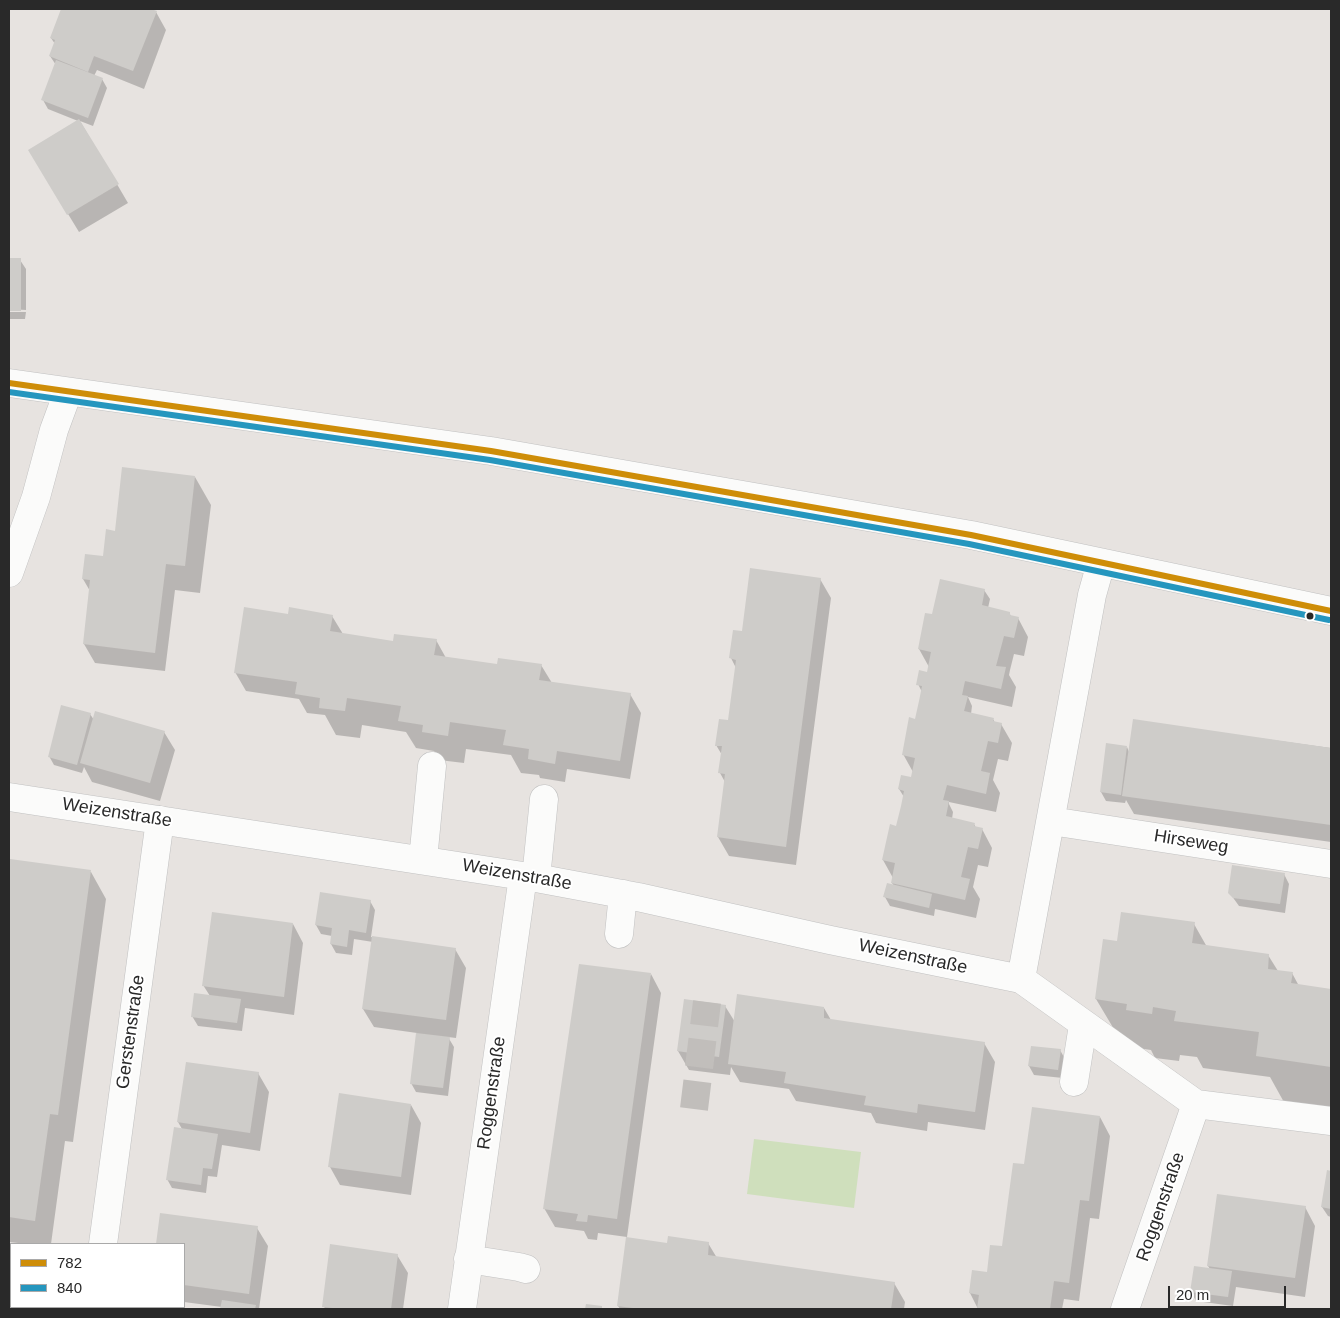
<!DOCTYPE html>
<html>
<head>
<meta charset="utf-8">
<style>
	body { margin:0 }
	#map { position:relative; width:1340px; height:1318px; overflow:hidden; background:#e7e3e0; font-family:Helvetica,sans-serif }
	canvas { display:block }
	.frame { position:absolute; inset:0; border:10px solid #292929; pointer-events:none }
	.legend { position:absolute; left:10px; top:1243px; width:175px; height:65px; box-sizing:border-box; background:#fff; border:1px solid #a9a9a9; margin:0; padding:6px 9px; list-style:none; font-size:15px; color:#292929 }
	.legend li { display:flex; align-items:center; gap:10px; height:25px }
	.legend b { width:25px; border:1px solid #a9a9a9 }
	.scale { position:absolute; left:1168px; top:1286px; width:118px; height:22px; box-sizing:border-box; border:2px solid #292929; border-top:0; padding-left:6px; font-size:15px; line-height:18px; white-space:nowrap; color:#292929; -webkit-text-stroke:4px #fff; paint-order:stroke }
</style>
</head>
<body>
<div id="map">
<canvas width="1340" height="1318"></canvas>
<div class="frame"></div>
<ul class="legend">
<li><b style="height:6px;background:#ce8d08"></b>782</li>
<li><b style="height:6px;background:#2596be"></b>840</li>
</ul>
<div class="scale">20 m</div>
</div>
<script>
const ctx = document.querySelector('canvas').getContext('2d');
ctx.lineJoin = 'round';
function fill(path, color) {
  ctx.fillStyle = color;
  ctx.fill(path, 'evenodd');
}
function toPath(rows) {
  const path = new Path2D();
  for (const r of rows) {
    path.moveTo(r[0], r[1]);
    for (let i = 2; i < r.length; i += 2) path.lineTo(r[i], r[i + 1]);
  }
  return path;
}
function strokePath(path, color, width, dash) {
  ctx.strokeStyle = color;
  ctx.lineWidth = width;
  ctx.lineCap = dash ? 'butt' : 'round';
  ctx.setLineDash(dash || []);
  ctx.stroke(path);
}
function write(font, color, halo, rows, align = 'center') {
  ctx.font = font + ' Helvetica,sans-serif';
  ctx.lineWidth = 4;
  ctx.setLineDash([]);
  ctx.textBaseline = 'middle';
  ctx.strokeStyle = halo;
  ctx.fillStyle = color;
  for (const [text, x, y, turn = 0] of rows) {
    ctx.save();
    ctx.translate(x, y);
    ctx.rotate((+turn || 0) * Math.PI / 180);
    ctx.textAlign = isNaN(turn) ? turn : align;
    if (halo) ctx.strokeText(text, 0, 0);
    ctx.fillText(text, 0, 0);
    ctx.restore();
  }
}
fill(toPath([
	[754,1139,861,1152,854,1208,747,1194]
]), '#cfdfbc');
fill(toPath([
	[63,9,148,9,156,12,166,30,144,89,97,70,94,76,102,79,107,88,93,126,80,121,128,203,79,232,40,168,78,121,48,109,43,100,56,65,50,56,55,44,51,38],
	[9,260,20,260,26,269,26,310,9,309],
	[9,312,26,312,25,319,9,319],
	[195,477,211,505,200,593,175,590,165,671,95,663,84,644,90,591,83,579,104,558,116,532],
	[820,579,831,598,796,865,729,856,718,837,725,782,720,773,722,755,716,745,729,721,736,668,731,658,743,632],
	[984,590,990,599,988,608,1009,613,1012,617,1018,618,1028,637,1024,656,1014,654,1010,670,1009,675,1016,687,1012,707,968,697,972,706,971,714,993,719,995,723,1001,724,1012,743,1008,761,998,759,993,780,1000,793,996,812,949,802,949,804,953,812,952,819,974,824,976,828,982,829,992,848,988,867,978,865,973,887,980,899,976,918,935,909,934,916,890,906,885,897,894,886,892,883,893,878,883,860,897,828,904,797,899,789,914,779,913,772,903,754,916,721,922,692,918,684,930,674,929,667,919,649,933,616],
	[289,615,332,616,343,634,394,642,436,640,446,658,498,666,541,665,552,683,630,694,641,713,630,779,567,769,565,782,540,778,539,775,521,773,511,755,466,749,464,763,439,760,434,751,416,748,406,732,362,725,360,738,336,735,325,715,307,713,299,699,246,691,235,672],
	[90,714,94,720,164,732,175,750,160,801,92,782,84,767,82,773,54,765,49,756],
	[1134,721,1331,748,1331,842,1134,814,1126,800,1125,803,1106,801,1101,792,1127,747,1129,752],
	[11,861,91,872,106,899,73,1142,65,1141,51,1244,27,1244,9,1242,9,879],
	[1284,874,1289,884,1285,913,1239,906,1229,892],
	[370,901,375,910,371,937,455,949,466,968,456,1038,448,1037,454,1047,448,1096,416,1092,411,1083,417,1033,374,1027,363,1009,373,942,354,939,352,955,336,953,331,944,332,936,321,934,316,925],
	[293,924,303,943,294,1015,245,1008,242,1031,198,1026,192,1016,210,996,203,985],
	[1194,924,1207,947,1268,955,1278,971,1292,973,1299,986,1331,990,1331,1110,1285,1104,1270,1077,1203,1068,1197,1057,1180,1055,1179,1061,1155,1058,1151,1050,1124,1046,1096,999,1118,943],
	[651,974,661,993,627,1237,598,1233,597,1240,588,1239,584,1231,555,1227,544,1208],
	[725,1006,735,1022,824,1008,831,1020,984,1043,995,1062,985,1130,928,1122,927,1131,876,1123,871,1113,796,1101,789,1089,740,1082,731,1067,730,1075,689,1070,678,1051],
	[1060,1050,1065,1059,1063,1078,1034,1075,1029,1066],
	[258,1073,269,1092,260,1151,222,1145,217,1177,208,1176,206,1193,172,1188,167,1179,182,1129,178,1122],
	[411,1105,421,1123,411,1195,340,1185,330,1167],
	[1100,1117,1110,1136,1099,1219,1090,1218,1079,1301,1064,1299,1062,1309,978,1309,970,1293,988,1273,1003,1248,1025,1166],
	[1328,1171,1331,1172,1331,1217,1328,1216,1322,1207],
	[1305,1207,1315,1226,1305,1297,1236,1287,1233,1306,1196,1301,1191,1292,1210,1269,1208,1266],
	[161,1214,257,1228,268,1246,259,1309,222,1309,222,1307,184,1302,184,1244,157,1244],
	[708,1243,717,1258,894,1283,905,1302,904,1309,620,1309,618,1306,668,1245],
	[397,1255,408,1273,403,1309,325,1309,324,1306]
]), '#0003');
fill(toPath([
	[61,9,151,9,157,11,133,71,94,56,88,72,49,56,55,40,50,38],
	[56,60,103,78,88,118,41,100],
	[79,119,119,184,67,215,28,150],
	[9,258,21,258,21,311,9,311],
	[122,467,195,476,185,566,166,564,155,653,83,644,90,580,82,579,85,554,103,556,106,529,115,531],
	[750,568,821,578,786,847,717,837,725,774,718,773,722,746,715,746,719,719,728,720,736,660,729,658,733,630,742,631],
	[940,579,985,589,982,605,1010,612,1010,615,1019,617,1014,638,1004,636,996,666,1006,667,1001,689,965,681,962,695,968,696,964,711,994,718,993,721,1002,723,998,743,988,741,981,771,990,773,986,794,947,785,943,800,949,801,946,816,975,823,974,826,983,828,978,849,968,847,961,877,970,879,965,900,891,883,895,863,882,860,890,824,896,826,901,806,904,791,898,789,901,775,911,777,915,758,902,755,909,717,915,719,919,701,922,686,916,685,919,670,927,672,931,652,918,649,925,613,932,614],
	[244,607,288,614,289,607,333,615,330,631,393,641,394,634,437,639,434,655,497,664,498,658,542,664,539,680,631,693,620,761,557,751,555,764,528,759,529,749,503,745,506,730,450,722,448,736,422,732,423,725,398,721,401,706,347,698,345,711,319,708,320,698,295,694,297,682,234,673],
	[61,705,91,713,77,765,48,757],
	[95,711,165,731,150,783,80,763],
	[1133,719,1331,748,1331,825,1122,796],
	[1106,743,1127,746,1121,795,1100,792],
	[10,859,91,870,58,1115,50,1114,35,1221,9,1217,9,870],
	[1232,865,1285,873,1280,904,1233,898,1228,893],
	[887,883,932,894,929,908,883,897],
	[320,892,371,900,366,933,349,930,347,947,330,944,332,928,315,925],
	[212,912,293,923,284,997,202,986],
	[1121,912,1195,922,1192,943,1269,954,1268,969,1293,972,1291,983,1331,989,1331,1067,1256,1056,1259,1032,1174,1021,1176,1011,1153,1007,1152,1014,1126,1010,1127,1004,1095,999,1103,939,1117,941],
	[372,936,456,948,446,1020,362,1009],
	[579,964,651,973,617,1219,588,1215,587,1222,576,1221,578,1214,543,1209],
	[194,993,241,999,237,1023,191,1017],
	[737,994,824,1007,824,1018,985,1042,975,1112,918,1104,917,1113,864,1105,866,1096,784,1083,786,1072,728,1064],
	[684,999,726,1005,719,1057,677,1051],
	[416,1033,450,1037,443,1088,410,1084],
	[1031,1046,1061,1049,1058,1070,1028,1066],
	[186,1062,259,1072,250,1133,177,1122],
	[339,1093,411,1104,401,1177,328,1167],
	[1032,1107,1100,1116,1089,1201,1080,1200,1069,1283,1054,1281,1050,1309,977,1309,979,1295,969,1293,972,1270,987,1272,990,1245,1002,1246,1013,1163,1024,1164],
	[174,1127,218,1134,212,1169,203,1168,201,1185,166,1180],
	[1327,1170,1331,1171,1331,1209,1321,1207],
	[1217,1194,1306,1206,1295,1278,1207,1266],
	[160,1213,258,1226,249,1294,184,1285,184,1244,156,1244],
	[668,1236,709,1242,708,1255,895,1282,891,1309,641,1309,617,1306,626,1237,667,1243],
	[330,1244,398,1254,391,1309,343,1309,322,1307],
	[1194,1266,1232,1271,1228,1297,1190,1292],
	[222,1300,256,1305,255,1309,220,1309],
	[586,1304,602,1306,602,1309,585,1309]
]), '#ceccc9');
strokePath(toPath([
	[694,1109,707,1002]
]), '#c1bebb', 28, [28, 14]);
const minor = toPath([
	[9,383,491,451,971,535,1331,611],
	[9,573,36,497,54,430,68,392],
	[9,797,536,878,638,897,830,940,1021,979,1196,1104,1331,1121],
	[1051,821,1331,864],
	[423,860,432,766],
	[536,878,544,799],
	[619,934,623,894],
	[1021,979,1092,595,1101,563],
	[1074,1082,1083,1025],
	[103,1244,160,820],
	[468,1259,519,1267,526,1269],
	[9,1295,11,1295],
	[462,1309,523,876],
	[1125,1309,1196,1104]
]);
strokePath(minor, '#c1c1c1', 29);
strokePath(minor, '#fbfbfa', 28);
strokePath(toPath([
	[9,383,491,451,971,535,1331,611]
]), '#ce8d08', 6);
strokePath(toPath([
	[9,392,490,460,969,544,1329,620]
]), '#2596be', 6);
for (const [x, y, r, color] of [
	[1310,616,4.5,"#292929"]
]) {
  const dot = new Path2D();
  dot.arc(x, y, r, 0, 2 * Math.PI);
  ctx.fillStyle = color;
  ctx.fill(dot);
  strokePath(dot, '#fff', 2);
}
write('18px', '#292929', '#fff', [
	["Weizenstraße",117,813,9],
	["Hirseweg",1191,842,9],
	["Weizenstraße",517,875,10],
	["Weizenstraße",913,957,12],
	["Gerstenstraße",131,1032,-82],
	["Roggenstraße",492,1093,-82],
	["Roggenstraße",1161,1207,-71]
]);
</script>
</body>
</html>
